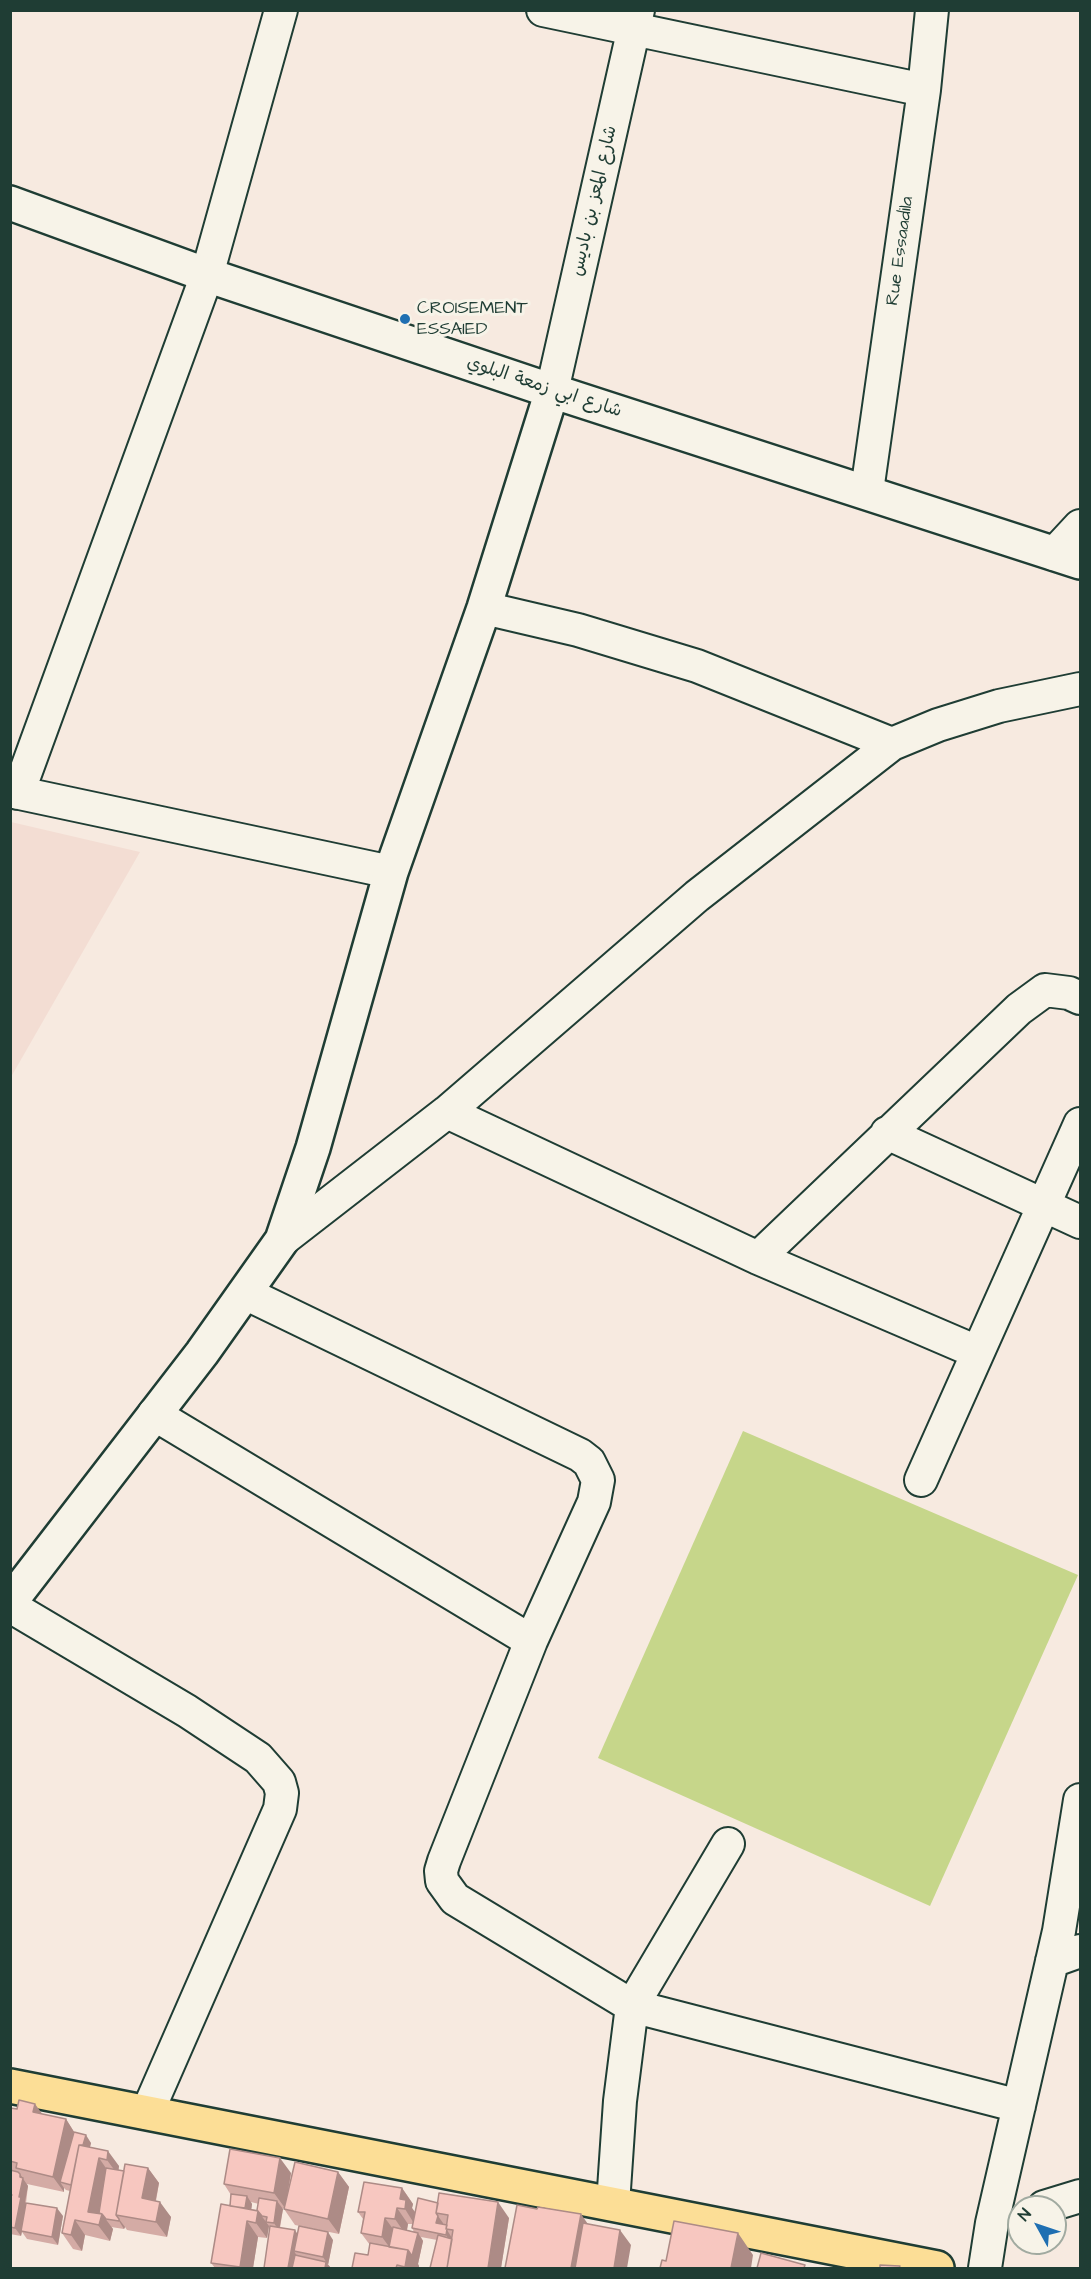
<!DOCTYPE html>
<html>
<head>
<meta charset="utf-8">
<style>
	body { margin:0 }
	#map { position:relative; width:1091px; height:2279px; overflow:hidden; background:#f7eae0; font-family:"Architects Daughter",sans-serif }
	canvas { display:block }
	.frame { position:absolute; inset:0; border:12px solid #1f3d34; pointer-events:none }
	.north { position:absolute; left:1007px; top:2195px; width:60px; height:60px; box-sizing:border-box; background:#f7f3e8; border:2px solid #a1aaa0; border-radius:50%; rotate:310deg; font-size:16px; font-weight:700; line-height:24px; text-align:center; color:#1f3d34 }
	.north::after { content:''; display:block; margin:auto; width:21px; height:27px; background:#1f6fb2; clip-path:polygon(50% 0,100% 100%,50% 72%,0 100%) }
</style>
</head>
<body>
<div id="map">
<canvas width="1091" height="2279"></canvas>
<div class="frame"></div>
<div class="north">N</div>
</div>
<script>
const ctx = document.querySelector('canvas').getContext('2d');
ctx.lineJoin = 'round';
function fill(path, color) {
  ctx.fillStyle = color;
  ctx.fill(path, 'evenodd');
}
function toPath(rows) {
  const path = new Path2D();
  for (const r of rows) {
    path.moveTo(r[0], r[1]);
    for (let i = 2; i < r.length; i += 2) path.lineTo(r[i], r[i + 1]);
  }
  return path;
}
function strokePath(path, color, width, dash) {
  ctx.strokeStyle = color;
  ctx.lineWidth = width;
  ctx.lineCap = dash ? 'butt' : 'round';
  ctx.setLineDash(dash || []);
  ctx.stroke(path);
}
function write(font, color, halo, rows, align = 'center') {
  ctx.font = font + ' "Architects Daughter","Playpen Sans Arabic",sans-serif';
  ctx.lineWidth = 6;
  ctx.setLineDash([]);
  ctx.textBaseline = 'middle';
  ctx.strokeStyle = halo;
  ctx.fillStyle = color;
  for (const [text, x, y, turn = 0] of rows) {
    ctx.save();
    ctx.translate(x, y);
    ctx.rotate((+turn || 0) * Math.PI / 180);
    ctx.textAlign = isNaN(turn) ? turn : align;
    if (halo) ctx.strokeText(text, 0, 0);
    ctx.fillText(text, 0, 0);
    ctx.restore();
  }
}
fill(toPath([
	[11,822,140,852,11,1077,10,822]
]), '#f3ddd3');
fill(toPath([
	[743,1431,1078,1575,930,1906,598,1758]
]), '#c6d68a');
const street = toPath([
	[543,10,924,90],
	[552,391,638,10],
	[867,491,924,90,932,10],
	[1054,554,1080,526],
	[484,608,578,630,697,666,892,744],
	[10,791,391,872],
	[18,793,207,275,281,10],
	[447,1112,758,1258,977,1352],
	[887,1133,1080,1222],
	[282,1240,447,1112,697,896,892,744,938,725,999,706,1080,689],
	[758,1258,1019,1009,1045,990,1069,993,1080,998],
	[245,1293,580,1455,589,1462,598,1480,594,1502,531,1641,444,1861,441,1871,442,1881,455,1899,632,2006,1019,2106],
	[154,1414,531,1641],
	[921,1480,1080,1124],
	[10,1606,187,1711,258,1758,279,1782,282,1793,280,1809,147,2113],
	[1052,1961,1080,1951],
	[613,2204,620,2101,632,2006,728,1844],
	[1044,2207,1080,2196],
	[985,2268,992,2223,1059,1931,1080,1800]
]);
const secondary = toPath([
	[10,203,207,275,552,391,1080,562],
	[10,1602,202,1353,282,1240,313,1148,391,872,484,608,552,391]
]);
const primary = toPath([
	[10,2086,937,2268]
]);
strokePath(street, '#1f3d34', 36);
strokePath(secondary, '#1f3d34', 38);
strokePath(primary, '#1f3d34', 38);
strokePath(street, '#f7f3e8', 32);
strokePath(secondary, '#f7f3e8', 33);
strokePath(primary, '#fcde96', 33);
fill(toPath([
	[10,2108,66,2119,74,2132,91,2143,90,2147,119,2166,118,2170,124,2171,148,2168,159,2183,156,2201,171,2217,167,2237,127,2230,125,2227,124,2229,111,2227,113,2229,110,2241,85,2235,82,2251,73,2249,62,2233,70,2191,66,2190,64,2188,64,2192,27,2184,28,2186,26,2203,63,2216,58,2245,27,2239,22,2232,21,2236,10,2234],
	[338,2172,349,2187,339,2234,295,2225,284,2209,284,2208,282,2208,283,2209,280,2228,297,2234,333,2240,328,2265,331,2268,264,2268,270,2228,269,2226,267,2238,258,2237,253,2268,215,2268,211,2263,230,2206,231,2195,224,2184,291,2173,288,2192],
	[251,2202,259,2204,257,2210,251,2209,252,2204],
	[402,2188,413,2204,412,2208,415,2212,509,2218,501,2268,437,2240,421,2237,423,2241,418,2264,419,2266,419,2268,352,2268,368,2255,370,2245,361,2233,363,2219,358,2212],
	[408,2224,413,2224,412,2228,414,2232,407,2230]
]), '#d4aba5');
fill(toPath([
	[35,2104,46,2119,33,2112],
	[66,2119,76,2135,60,2182,64,2188,64,2192,53,2177],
	[86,2135,91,2143,78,2193,72,2185],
	[108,2151,119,2166,118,2175,107,2160],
	[99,2158,110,2174,102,2214,113,2229,110,2241,88,2212],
	[280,2158,291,2173,285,2208,274,2193],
	[148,2168,159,2183,153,2214,142,2198],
	[338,2172,349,2187,339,2234,328,2219],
	[20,2174,28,2186,25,2202,27,2205,21,2236,15,2228,19,2197],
	[402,2188,413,2204,412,2208,417,2215,415,2225,405,2209,400,2199],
	[247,2196,252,2204,250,2221,244,2213],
	[277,2201,283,2209,279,2231,274,2223],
	[160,2202,171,2217,167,2237,156,2222],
	[498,2202,509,2218,501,2268,488,2268],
	[57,2208,63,2216,58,2245,52,2237],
	[397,2208,408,2224,406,2235,395,2219],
	[258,2211,269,2226,267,2238,256,2223],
	[581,2214,592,2230,585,2268,571,2268],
	[438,2216,443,2223,442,2231,436,2223],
	[385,2218,396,2233,393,2252,382,2237],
	[119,2219,125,2227,124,2229,119,2221],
	[75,2220,85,2235,82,2251,71,2235],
	[247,2221,258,2237,253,2268,241,2268,240,2267],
	[295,2230,300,2238,294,2251,297,2256,295,2268,288,2268],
	[447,2230,452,2238,451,2243,446,2235],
	[620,2230,631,2245,627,2268,614,2268],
	[328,2232,333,2240,328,2265,323,2257],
	[418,2233,423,2241,418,2264,419,2266,419,2268,406,2268,405,2267,408,2250],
	[738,2233,753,2255,751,2268,731,2268],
	[326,2262,331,2268,325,2268]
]), '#ad8b86');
const building = toPath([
	[19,2100,35,2104,33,2112,66,2119,53,2177,16,2168,17,2163,10,2161,10,2108,17,2109,19,2100],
	[74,2132,86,2135,83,2145,79,2145,71,2185,60,2182,74,2132],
	[79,2145,108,2151,107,2160,99,2158,88,2212,102,2214,99,2225,75,2220,71,2235,62,2233,79,2145],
	[230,2149,280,2158,274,2193,224,2184,230,2149],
	[295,2162,338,2172,328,2219,284,2209,295,2162],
	[125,2164,148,2168,142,2198,160,2202,156,2222,116,2215,125,2164],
	[106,2168,124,2171,116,2215,119,2219,119,2221,106,2219,102,2214,99,2213,106,2168],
	[10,2170,18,2172,20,2174,20,2177,23,2178,19,2197,21,2197,15,2228,10,2227,10,2195,12,2195,10,2195,10,2170],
	[364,2182,402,2188,400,2199,406,2200,405,2209,397,2208,395,2219,385,2218,382,2237,361,2233,365,2212,358,2212,364,2182],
	[439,2193,498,2202,488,2268,447,2268,453,2230,446,2229,448,2215,436,2213,439,2193],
	[231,2194,247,2196,245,2208,230,2206,231,2194],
	[259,2198,277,2201,274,2223,266,2222,267,2217,262,2216,257,2210,259,2198],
	[418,2198,438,2203,436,2213,438,2216,436,2223,447,2225,446,2229,447,2229,446,2235,412,2228,418,2198],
	[26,2203,57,2208,52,2237,21,2231,26,2203],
	[221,2204,258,2211,256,2223,247,2221,240,2267,211,2263,221,2204],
	[517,2205,537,2209,538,2207,581,2214,571,2268,505,2268,517,2205],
	[674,2221,738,2233,731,2268,660,2268,662,2260,666,2261,674,2221],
	[583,2223,620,2230,614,2268,575,2268,583,2223],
	[270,2226,295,2230,288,2268,264,2268,270,2226],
	[299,2226,328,2232,323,2257,294,2251,299,2226],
	[393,2227,418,2233,412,2256,408,2250,389,2247,393,2227],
	[438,2235,452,2239,447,2268,430,2268,438,2235],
	[370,2243,408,2250,405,2267,397,2265,396,2268,352,2268,355,2253,368,2255,370,2243],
	[761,2253,805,2265,804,2268,757,2268,761,2253],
	[295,2255,326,2262,325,2268,292,2268,295,2255],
	[880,2265,900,2266,899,2268,880,2268,880,2265]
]);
fill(building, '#f7c7c0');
strokePath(building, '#ad8b86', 1.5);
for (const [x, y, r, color] of [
	[405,319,6,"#1f6fb2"]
]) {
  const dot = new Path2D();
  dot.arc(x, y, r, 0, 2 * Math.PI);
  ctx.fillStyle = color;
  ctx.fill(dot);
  strokePath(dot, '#f7f3e8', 2);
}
write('18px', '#1f3d34', '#f7f3e8', [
	["شارع المعز بن باديس",595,201,-77],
	["Rue Essaadila",901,251,-82],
	["شارع ابي زمعة البلوي",544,388,18]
]);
write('18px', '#1f3d34', '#f7f3e8', [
	["CROISEMENT",417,309],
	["ESSAIED",417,330]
], 'left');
</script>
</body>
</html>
